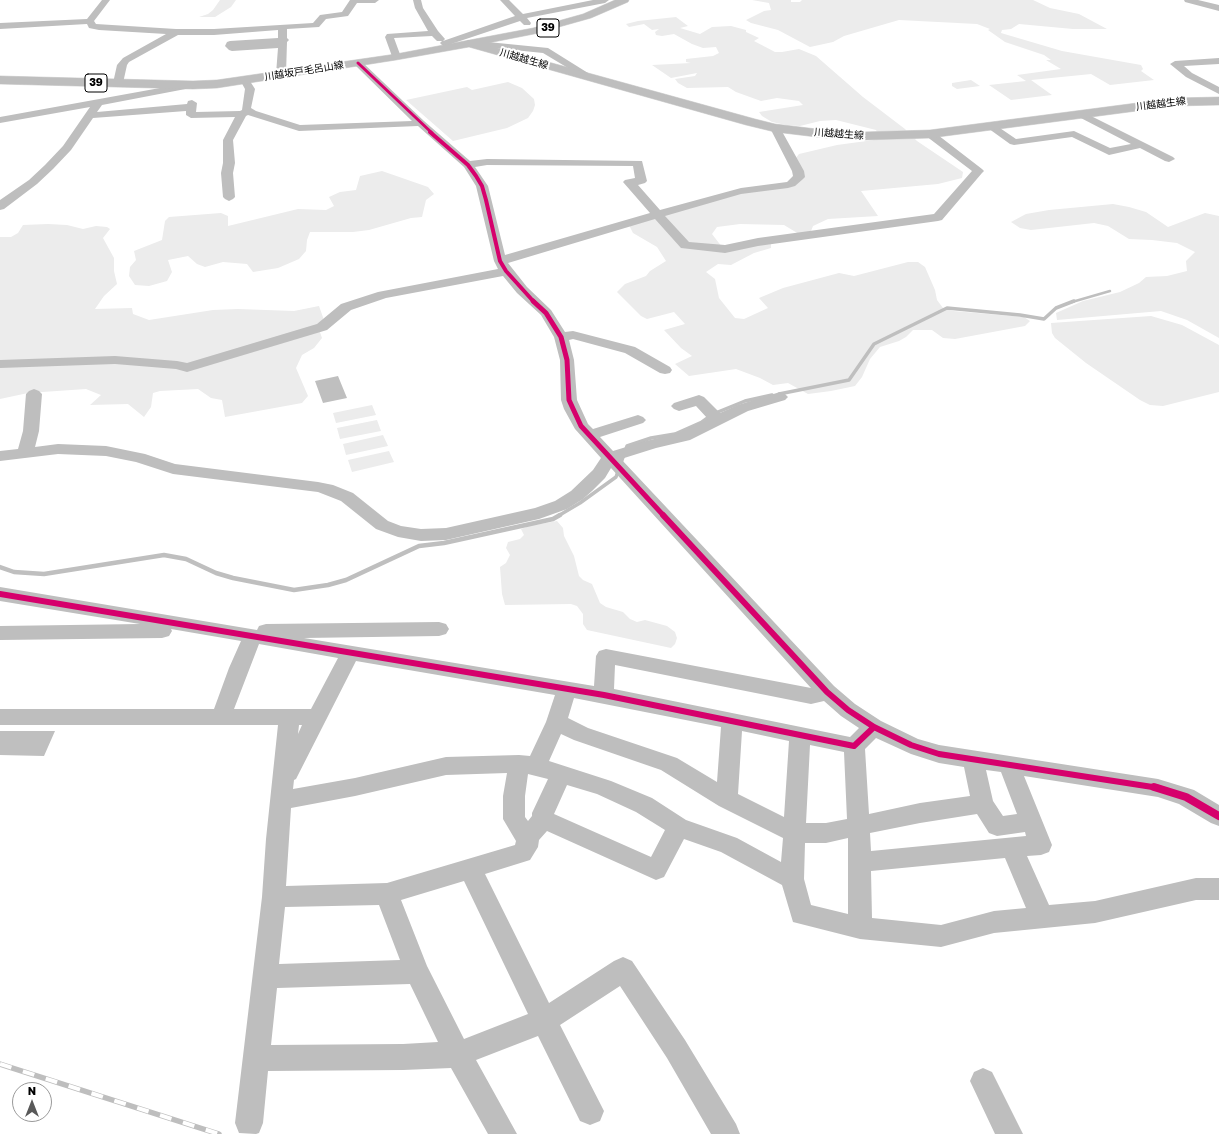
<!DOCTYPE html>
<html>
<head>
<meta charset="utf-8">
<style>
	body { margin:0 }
	#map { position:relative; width:1219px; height:1134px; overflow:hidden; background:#fff; font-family:"Golos Text",sans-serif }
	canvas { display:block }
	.north { position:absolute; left:12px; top:1082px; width:40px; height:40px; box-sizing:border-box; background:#fff; border:1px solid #999; border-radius:50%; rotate:0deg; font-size:11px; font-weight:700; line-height:16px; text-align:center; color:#000 }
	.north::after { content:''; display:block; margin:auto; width:14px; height:18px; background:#595959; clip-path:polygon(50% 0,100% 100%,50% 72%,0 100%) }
</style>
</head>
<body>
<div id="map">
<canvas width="1219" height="1134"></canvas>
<div class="north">N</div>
</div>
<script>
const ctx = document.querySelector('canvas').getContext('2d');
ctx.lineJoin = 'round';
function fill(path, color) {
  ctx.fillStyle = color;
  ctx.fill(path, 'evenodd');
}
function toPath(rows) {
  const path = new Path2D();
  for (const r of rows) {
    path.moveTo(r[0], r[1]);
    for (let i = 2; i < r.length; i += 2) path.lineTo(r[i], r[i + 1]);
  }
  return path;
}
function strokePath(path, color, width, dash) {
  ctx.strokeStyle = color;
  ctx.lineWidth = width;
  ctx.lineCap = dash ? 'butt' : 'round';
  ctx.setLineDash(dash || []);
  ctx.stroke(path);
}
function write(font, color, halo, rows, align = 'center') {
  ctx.font = font + ' "Golos Text","Noto Sans JP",sans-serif';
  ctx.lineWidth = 4;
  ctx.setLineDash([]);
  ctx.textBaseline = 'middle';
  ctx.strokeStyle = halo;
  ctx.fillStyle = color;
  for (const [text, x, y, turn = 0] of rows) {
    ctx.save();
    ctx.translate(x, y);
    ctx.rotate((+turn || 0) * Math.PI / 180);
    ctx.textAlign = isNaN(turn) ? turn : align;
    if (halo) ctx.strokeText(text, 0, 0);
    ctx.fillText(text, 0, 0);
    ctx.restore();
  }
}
fill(toPath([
	[220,0,236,0,231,7,215,17,199,17,208,14,213,10],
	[752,0,791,0,791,2,800,2,802,0,1033,0,1050,8,1079,14,1107,29,1073,29,1019,24,1011,29,1002,30,1001,33,1062,51,1141,65,1143,69,1141,71,1154,80,1110,85,1091,74,1031,80,1052,95,1011,100,989,85,1026,81,1017,75,1061,69,1046,60,1051,60,1044,55,1005,42,988,30,990,29,977,24,899,20,844,36,833,42,810,47,778,30,751,23,746,20,764,11,771,10,769,3],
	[676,17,688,26,680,28,700,34,712,27,731,26,746,30,746,32,759,38,754,41,775,52,782,52,799,49,816,56,863,97,905,129,917,141,963,172,962,178,938,184,861,191,878,216,828,219,813,226,811,231,799,234,784,225,740,224,717,227,712,234,722,247,771,244,771,248,754,253,731,265,718,264,706,272,715,279,719,298,735,318,744,319,768,308,759,298,783,288,839,273,854,276,908,262,918,262,925,267,935,290,937,300,943,308,953,311,1024,317,1030,321,1025,326,955,339,943,338,932,330,913,330,906,337,899,341,880,347,870,359,862,377,855,386,831,391,808,394,788,383,773,385,760,378,736,369,689,376,675,364,692,356,681,348,664,330,685,324,674,312,647,319,641,316,617,292,625,284,646,276,650,271,666,261,657,247,633,233,629,225,744,192,797,182,795,159,799,154,837,145,881,139,876,130,836,120,820,121,800,126,786,125,772,122,762,116,759,112,803,105,799,101,777,98,761,101,736,92,728,87,687,88,678,83,675,79,695,76,697,73,671,78,652,65,691,63,686,62,686,59,713,56,719,53,716,47,703,48,692,44,674,34,662,36,656,35,655,32,659,29,652,30,644,24,629,27,626,24,638,21],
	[971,80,980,86,957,89,952,86,952,83],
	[508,82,522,88,534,99,535,105,533,111,528,118,507,128,453,141,406,100,467,87,472,90],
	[382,171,428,187,434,194,426,200,422,217,411,218,369,230,353,232,310,232,307,240,306,251,299,259,278,268,253,272,247,264,223,262,205,267,197,264,188,256,168,260,172,272,167,281,149,286,135,285,129,276,130,267,136,260,134,251,162,240,165,221,169,217,221,213,228,216,228,226,298,209,326,210,334,206,329,197,340,192,356,190,360,176],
	[1113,204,1129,207,1146,212,1168,227,1205,213,1219,216,1219,338,1187,320,1161,311,1057,320,1056,313,1083,301,1120,292,1139,283,1146,277,1167,276,1187,271,1186,261,1195,252,1177,243,1152,240,1129,239,1108,226,1094,223,1031,230,1020,228,1011,222,1026,214,1049,210],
	[48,224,67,225,83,229,96,226,107,227,110,229,103,238,114,258,114,271,117,284,104,296,95,309,132,308,133,314,149,320,213,310,238,309,294,311,319,306,324,320,319,329,322,338,314,348,302,355,296,368,308,396,302,403,225,417,222,400,211,398,198,389,160,391,153,393,151,407,144,417,128,404,90,405,101,395,86,389,28,393,0,399,0,237,11,237,18,233,23,225],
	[1151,316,1182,325,1219,345,1219,392,1163,406,1150,405,1140,400,1086,363,1055,338,1052,333,1051,323],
	[372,405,376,415,336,423,333,413],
	[377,420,381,431,340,439,337,428],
	[383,435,388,446,346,455,343,444],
	[389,451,394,462,352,472,348,460],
	[557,521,563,528,564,536,574,556,579,576,583,580,592,584,600,603,606,607,623,612,630,619,637,622,645,620,667,626,675,632,677,638,675,644,671,648,587,630,583,624,583,614,577,606,571,604,505,605,502,594,500,567,506,563,510,555,506,548,508,542,520,539,524,535,521,529,529,526]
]), '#ececec');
fill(toPath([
	[338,376,347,398,323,403,315,381],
	[0,731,55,731,44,756,0,755]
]), '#bfbfbf');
strokePath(toPath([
	[1072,302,1110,291]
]), '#bfbfbf', 2.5);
strokePath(toPath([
	[779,394,849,380,874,344,947,308,1020,315,1044,319,1056,308,1074,301],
	[558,516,580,503,616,477,627,446,651,438,675,434,702,422,713,414,745,401,772,395]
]), '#bfbfbf', 3.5);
strokePath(toPath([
	[0,567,14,572,44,574,164,555,186,559,216,573,233,578,294,590,328,585,346,580,419,546,444,543,553,519,560,515]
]), '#bfbfbf', 4.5);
const major = toPath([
	[615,0,629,0,628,2,591,18,534,34,483,44,755,119,775,124,825,130,864,132,930,130,1175,98,1219,97,1219,105,1175,106,930,138,864,140,825,138,775,132,746,125,469,47,396,60,217,88,193,89,0,84,0,76,193,81,217,80,396,54,533,28,583,14,615,0]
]);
strokePath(major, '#dbdbdb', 1);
fill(toPath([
	[102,0,110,0,94,21,96,24,176,29,214,29,313,23,320,15,342,12,350,0,379,0,375,3,357,3,348,16,326,19,319,27,287,29,287,38,289,40,287,42,286,74,281,77,276,74,278,48,232,51,229,50,225,46,227,42,230,41,278,38,278,30,214,35,178,35,129,62,127,65,123,83,118,86,113,83,117,65,123,58,166,34,99,30,89,28,87,24,0,29,0,23,87,19,102,0],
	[413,0,421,0,423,8,438,31,445,39,443,41,515,16,500,0,509,0,523,14,593,0,609,0,605,3,527,18,531,23,530,25,524,25,520,21,445,46,442,45,440,43,442,41,437,41,432,36,394,38,401,57,399,59,393,59,385,37,387,34,428,31,415,8,413,0],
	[1184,0,1198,0,1219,5,1219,11,1185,2,1184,0],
	[468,40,548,48,588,73,585,78,579,78,578,74,543,53,465,45,463,43,468,40],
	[1219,58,1219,64,1184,66,1192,73,1219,87,1219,94,1186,77,1170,64,1175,61,1219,58],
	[358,60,361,61,424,121,470,161,487,159,642,161,647,181,645,183,638,185,660,210,741,188,787,182,793,176,792,171,770,128,771,126,779,126,804,171,805,177,803,179,795,186,788,188,741,194,665,216,689,242,725,245,758,238,934,214,972,171,926,136,925,134,926,132,934,132,982,169,984,171,982,173,942,220,938,221,758,246,725,253,681,248,655,219,508,263,527,287,551,310,565,332,573,331,635,347,670,367,672,370,670,373,665,374,660,373,625,353,573,339,569,340,574,360,577,400,588,424,593,429,638,415,643,417,646,420,643,423,600,437,613,451,646,441,679,433,708,419,696,406,679,411,674,409,671,406,674,403,699,395,704,397,720,413,738,405,780,392,785,394,788,397,785,400,748,411,690,440,656,448,621,459,834,686,855,704,881,721,918,739,939,745,1158,779,1194,790,1219,805,1219,826,1211,823,1179,804,1158,797,1024,776,1052,845,1049,852,1041,855,1027,856,1049,905,1095,901,1196,878,1219,878,1219,900,1196,900,1095,923,994,933,941,947,860,939,793,922,782,885,721,852,684,839,664,877,656,880,547,831,539,840,538,847,530,860,485,874,549,1003,614,961,623,957,632,961,685,1040,736,1124,740,1134,711,1134,667,1058,620,986,560,1025,604,1111,600,1121,590,1125,580,1121,538,1036,476,1060,517,1134,488,1134,451,1068,403,1070,268,1071,263,1123,259,1133,256,1134,239,1133,235,1123,262,897,266,839,278,725,0,725,0,709,214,709,229,668,241,641,171,629,172,631,169,636,162,638,0,640,0,626,140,624,0,601,0,587,257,630,259,626,266,624,439,622,446,624,449,629,446,634,439,636,304,638,594,686,596,656,599,651,606,649,811,688,611,468,605,478,592,491,583,499,567,509,539,519,446,540,421,541,398,537,376,529,341,501,318,492,173,474,136,462,106,456,58,454,0,461,0,451,18,449,23,431,26,394,29,391,34,389,39,391,42,394,39,431,35,447,58,444,106,446,145,454,175,464,318,482,333,485,353,493,388,521,401,526,421,529,446,528,535,508,555,501,571,491,593,470,601,458,575,429,564,409,561,400,560,360,554,337,541,315,517,293,503,276,386,298,351,310,327,330,187,372,176,369,115,364,0,368,0,360,115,356,177,361,187,363,317,324,341,304,378,292,498,269,494,261,476,186,464,167,418,126,299,131,248,115,246,116,233,140,235,163,233,173,235,197,233,199,229,201,225,199,223,197,221,173,223,163,223,140,235,117,191,118,186,115,186,111,93,118,71,150,53,169,37,184,4,209,0,210,0,200,29,180,45,165,63,146,90,107,0,123,0,117,193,82,196,83,198,85,196,87,102,105,97,112,187,104,188,101,192,100,197,103,196,112,240,111,242,110,245,89,240,80,245,77,248,78,255,89,251,108,256,111,300,125,412,121,355,65,353,63,355,61,358,60],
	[487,165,633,166,635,178,625,180,623,182,650,213,505,255,488,186,475,167,487,165],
	[259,644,338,658,311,709,234,709,259,644],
	[356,661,555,695,546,722,530,756,519,755,446,757,355,778,293,789,294,780,296,779,356,661],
	[615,665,811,704,824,701,841,716,859,728,850,737,614,689,615,665],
	[574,698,721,727,717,782,677,758,588,728,568,718,574,698],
	[299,725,302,725,298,734,299,725],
	[742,731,789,741,784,817,738,794,742,731],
	[561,734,574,740,661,770,719,806,783,838,781,862,737,838,686,820,652,798,611,781,549,761,561,734],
	[876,738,911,754,939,763,964,767,970,796,920,803,869,814,865,749,876,738],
	[810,745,844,752,847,819,826,823,806,823,810,745],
	[986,770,1001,772,1017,814,1003,816,993,801,986,770],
	[507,773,503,796,503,819,516,841,515,845,387,883,286,886,291,808,355,796,446,775,507,773],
	[528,774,548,779,532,813,532,816,528,821,525,817,525,796,528,774],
	[567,785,597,794,636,812,665,830,651,857,554,814,567,785],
	[977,814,989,833,997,836,1025,832,1026,836,871,851,870,833,920,823,977,814],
	[848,838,848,914,811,905,804,879,805,843,826,843,848,838],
	[1005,858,1026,908,994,911,941,925,872,918,871,871,1005,858],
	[464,881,528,1014,464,1039,427,966,401,900,464,881],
	[379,905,400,960,279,964,285,907,379,905],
	[410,984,438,1042,403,1044,271,1045,277,988,410,984],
	[1081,111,1173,157,1175,159,1169,162,1165,161,1140,148,1109,155,1072,137,1014,145,1010,144,985,126,990,123,994,124,1016,139,1074,131,1110,148,1131,144,1077,116,1076,114,1081,111],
	[983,1068,992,1072,1023,1134,995,1134,970,1081,974,1072,983,1068]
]), '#bebebe');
fill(major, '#bebebe');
const rail = toPath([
	[0,1064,219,1134]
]);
strokePath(rail, '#bebebe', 5.5);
strokePath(rail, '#fff', 4, [12]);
strokePath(toPath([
	[358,63,432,133]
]), '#d6006c', 3);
strokePath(toPath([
	[430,132,468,165,476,176,482,186,486,200,500,261,506,271,534,302]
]), '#d6006c', 4);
strokePath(toPath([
	[533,301,546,313,561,337,567,360,569,400,581,426,664,516]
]), '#d6006c', 5);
strokePath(toPath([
	[663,515,827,692,848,710,874,727,911,745,939,754,1159,788],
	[0,594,604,695,854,746,874,727]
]), '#d6006c', 6);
strokePath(toPath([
	[1154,787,1186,797,1219,816]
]), '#d6006c', 8);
write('10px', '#000', '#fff', [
	["川越越生線",524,59,16],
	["川越坂戸毛呂山線",304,71,-9],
	["川越越生線",1161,104,-7],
	["川越越生線",839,134,4]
]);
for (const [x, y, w] of [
	[548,28,22],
	[96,83,22]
]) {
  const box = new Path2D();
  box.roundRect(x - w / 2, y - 9, w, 18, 3);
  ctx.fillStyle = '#fff';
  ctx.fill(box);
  strokePath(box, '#000', 1);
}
write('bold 11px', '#000', null, [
	["39",548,28],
	["39",96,83]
]);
</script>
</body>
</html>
